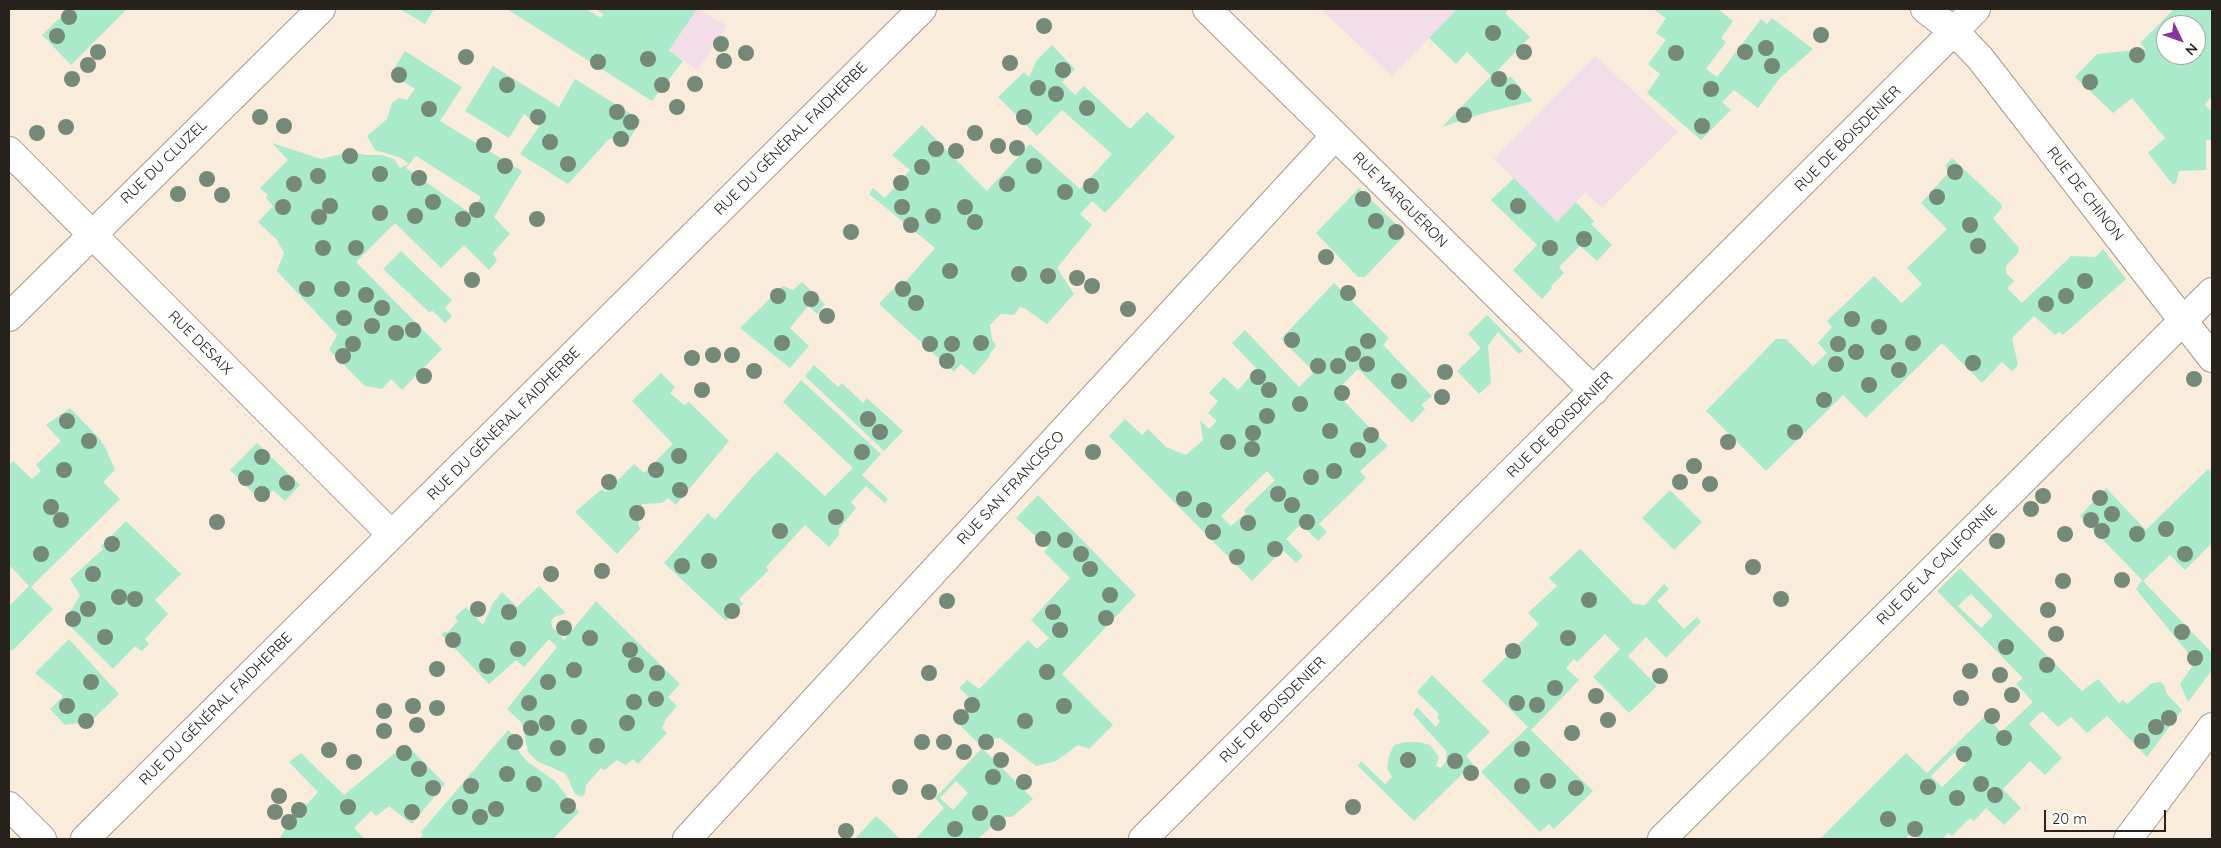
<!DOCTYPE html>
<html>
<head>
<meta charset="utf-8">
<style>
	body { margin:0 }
	#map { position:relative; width:2221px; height:848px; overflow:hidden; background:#f9ecdb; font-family:Quicksand,sans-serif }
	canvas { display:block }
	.frame { position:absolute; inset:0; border:10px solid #27221c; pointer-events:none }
	.north { position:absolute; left:2156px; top:15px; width:50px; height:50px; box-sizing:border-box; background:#fff; border:1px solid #a9a7a4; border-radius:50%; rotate:132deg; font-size:14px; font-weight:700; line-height:20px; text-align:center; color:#27221c }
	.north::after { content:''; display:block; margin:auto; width:18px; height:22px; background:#8835a4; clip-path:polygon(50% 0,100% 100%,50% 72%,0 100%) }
	.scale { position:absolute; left:2044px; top:810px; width:122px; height:22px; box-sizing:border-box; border:2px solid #27221c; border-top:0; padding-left:6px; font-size:15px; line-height:18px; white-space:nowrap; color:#27221c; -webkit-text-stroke:4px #fff; paint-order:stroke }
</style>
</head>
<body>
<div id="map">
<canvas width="2221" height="848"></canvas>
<div class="frame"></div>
<div class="north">N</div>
<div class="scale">20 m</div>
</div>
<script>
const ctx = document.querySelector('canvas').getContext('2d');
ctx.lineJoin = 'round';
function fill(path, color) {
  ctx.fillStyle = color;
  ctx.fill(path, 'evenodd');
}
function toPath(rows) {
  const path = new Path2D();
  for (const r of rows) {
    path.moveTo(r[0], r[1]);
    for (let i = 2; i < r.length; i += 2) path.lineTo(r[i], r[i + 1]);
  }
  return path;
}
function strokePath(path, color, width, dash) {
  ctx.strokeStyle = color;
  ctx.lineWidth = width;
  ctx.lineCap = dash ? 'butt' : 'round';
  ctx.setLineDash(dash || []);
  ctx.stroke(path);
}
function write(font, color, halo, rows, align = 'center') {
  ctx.font = font + ' Quicksand,sans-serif';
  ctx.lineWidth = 4;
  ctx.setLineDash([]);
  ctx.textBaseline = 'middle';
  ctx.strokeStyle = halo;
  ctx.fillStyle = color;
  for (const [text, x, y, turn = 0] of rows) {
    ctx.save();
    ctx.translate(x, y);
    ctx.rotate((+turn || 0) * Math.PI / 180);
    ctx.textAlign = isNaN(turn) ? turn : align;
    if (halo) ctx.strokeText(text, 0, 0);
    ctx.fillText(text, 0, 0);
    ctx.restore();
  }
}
fill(toPath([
	[615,9,698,9,727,26,697,70],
	[1321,9,1457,9,1392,76],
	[1595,56,1678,132,1602,208,1585,192,1557,222,1494,159]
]), '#f4dce8');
fill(toPath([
	[69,9,127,9,71,65,42,35],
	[400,9,434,9,425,24],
	[507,9,586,9,601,18,603,14,596,9,697,9,669,50,683,61,652,101],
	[1457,9,1509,9,1505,13,1530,37,1498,70,1508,78,1510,76,1533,101,1481,114,1442,127,1491,76,1467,52,1456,64,1429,38],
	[1653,9,1718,9,1733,21,1721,38,1726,42,1706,69,1717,77,1761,19,1767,24,1772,18,1813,49,1779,79,1758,108,1734,90,1722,102,1731,110,1701,140,1647,93,1660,74,1648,64,1666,40,1656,33,1666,18],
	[2174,9,2212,9,2212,96,2205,104,2212,113,2211,140,2206,140,2206,170,2179,171,2176,183,2173,185,2148,153,2165,138,2132,98,2113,113,2075,77,2097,54,2146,49,2140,43],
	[2166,25,2196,25,2196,55,2166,55],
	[1052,45,1075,69,1062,82,1075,95,1084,86,1130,129,1147,112,1175,137,1105,213,1092,201,1080,214,1092,225,1057,268,1074,294,1047,324,1024,308,1020,307,1014,315,1001,314,990,325,992,339,996,346,989,355,990,356,974,375,961,364,954,372,879,304,901,280,905,282,935,248,869,194,873,188,885,198,910,170,892,155,922,125,987,191,1030,144,1080,189,1112,154,1062,110,1037,136,998,97,1024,72,1029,77,1036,61],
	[405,51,462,87,440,121,522,171,494,217,510,234,493,253,497,261,489,270,464,245,441,268,395,223,356,262,442,349,402,390,391,379,382,389,365,386,329,350,337,335,277,271,284,253,277,240,258,222,273,206,266,198,268,195,260,188,288,160,272,143,321,159,350,152,366,155,382,155,394,159,400,168,409,164,401,158,375,150,367,136,387,119,392,103,399,98,407,100,415,89,391,74],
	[416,156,481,197,470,213,406,168],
	[493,66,559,107,575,79,641,120,625,147,610,138,568,184,520,154,539,127,524,114,509,138,465,111],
	[1952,158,2001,204,2002,208,1993,218,2019,248,2018,253,2006,266,2006,273,2014,281,2007,288,2022,303,2071,256,2096,257,2103,249,2126,279,2063,335,2059,332,2055,335,2034,316,2012,338,2018,365,2012,371,2002,362,1982,383,1942,343,1866,418,1843,395,1766,471,1706,411,1776,339,1786,339,1813,366,1827,353,1818,343,1832,327,1827,321,1874,276,1902,303,1922,284,1907,268,1947,229,1921,203,1949,172,1945,166],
	[1514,178,1557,222,1576,202,1594,221,1591,224,1612,245,1597,261,1580,246,1559,267,1564,273,1551,286,1552,288,1542,299,1513,270,1537,245,1491,200],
	[1359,188,1406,234,1365,277,1358,277,1316,233],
	[401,251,452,300,445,308,452,316,445,323,433,311,429,312,383,269],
	[802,282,825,304,817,314,808,306,790,328,809,346,790,368,740,328,783,286,793,290],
	[1334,283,1389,338,1383,345,1432,396,1421,405,1425,409,1412,423,1358,369,1335,392,1388,446,1360,471,1366,478,1319,524,1327,532,1318,541,1301,524,1286,539,1303,556,1296,563,1283,550,1252,581,1109,436,1125,419,1142,435,1148,429,1166,447,1186,455,1203,440,1200,420,1209,429,1217,421,1208,413,1218,401,1209,393,1224,377,1238,390,1257,369,1232,343,1245,330,1299,387,1314,372,1281,339],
	[1267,471,1275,480,1244,510,1246,513,1231,526,1221,516],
	[1487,315,1523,351,1519,354,1498,332,1488,346,1491,383,1479,394,1457,371,1481,348,1468,334],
	[814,365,838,387,842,383,863,403,867,398,903,431,884,451,805,376],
	[661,373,675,387,670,393,684,405,689,402,729,441,676,505,668,498,662,503,642,504,638,526,641,528,617,554,575,512,602,489,606,492,634,464,644,473,673,444,632,401],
	[801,380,881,454,862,475,888,499,885,503,866,486,851,502,856,508,839,529,839,535,829,547,805,525,766,567,769,570,739,599,743,604,726,621,664,563,708,513,715,520,753,476,777,452,825,496,853,468,783,402],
	[70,408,99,438,106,449,115,470,103,482,120,499,31,587,53,609,12,651,9,648,9,606,29,586,9,565,9,466,13,461,32,479,41,471,36,465,61,441,46,425],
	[257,443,300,485,285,501,273,490,262,502,230,470],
	[2208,469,2212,473,2212,543,2185,570,2170,555,2143,581,2212,653,2212,670,2188,702,2180,684,2193,665,2188,653,2136,589,2142,580,2080,516,2106,488,2146,530],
	[1670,490,1702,522,1674,550,1642,518],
	[1038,495,1136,595,1062,674,1113,725,1089,749,1078,745,1056,761,1036,766,1000,738,987,739,977,742,955,720,973,701,959,688,967,680,979,689,1028,640,1037,649,1049,638,1031,620,1070,578,1044,552,1048,548,1016,518],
	[126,521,181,574,155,600,168,614,145,639,149,644,142,651,135,646,113,669,65,621,80,595,70,579,103,549,101,546],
	[1580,549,1634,604,1645,605,1664,584,1669,589,1657,601,1684,629,1697,617,1701,622,1666,658,1646,637,1628,656,1657,686,1629,713,1593,677,1620,649,1605,634,1577,662,1574,659,1566,668,1579,680,1531,730,1593,791,1554,829,1549,824,1540,832,1481,772,1528,727,1482,681,1539,624,1528,613,1557,586,1549,578],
	[1960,568,2082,691,2098,679,2119,703,2123,700,2127,704,2152,683,2160,682,2164,685,2167,694,2182,710,2147,757,2107,716,2087,733,2071,717,2058,727,2042,711,2029,724,2062,758,2045,775,2030,761,2003,789,2021,808,2004,825,1986,808,1974,821,1970,818,1952,836,1948,833,1944,837,1946,839,1919,839,1912,832,1905,839,1820,839,1906,753,1927,773,1985,716,2001,732,2033,702,2016,684,2023,678,1937,591],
	[1971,594,1993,616,1981,628,1958,606],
	[1954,753,1966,764,1942,787,1931,776],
	[539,586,566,613,554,617,551,622,552,627,564,640,596,601,680,684,668,697,677,706,666,719,662,728,667,733,638,764,633,759,626,765,617,760,606,769,603,770,601,768,586,785,585,793,582,797,575,794,566,774,537,761,528,752,522,723,507,709,557,647,549,639,524,667,516,660,489,684,441,634,446,631,447,633,458,621,455,617,466,607,483,625,493,603,502,592,517,607],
	[69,639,119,694,86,726,79,723,65,725,50,709,63,696,35,673],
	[1432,675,1490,732,1466,756,1473,764,1414,821,1358,766,1361,761,1385,784,1392,777,1387,768,1389,756,1394,745,1406,742,1419,742,1430,745,1439,757,1436,766,1441,768,1446,761,1447,752,1413,714,1417,707,1436,727,1440,721,1437,717,1439,714,1417,692],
	[508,730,513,735,520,753,528,762,555,781,579,812,553,839,419,839,423,835,421,832],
	[406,744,445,784,412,824,389,806,376,816,371,811,354,828,365,839,279,839,288,825,318,792,289,762,301,753,344,795],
	[982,748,1033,799,1012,817,1002,817,978,839,915,839,944,808,935,798],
	[956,781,968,793,953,810,940,798],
	[876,816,886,825,900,839,855,839]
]), '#a9eaca');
const minor = toPath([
	[1207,9,1594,391],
	[1925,9,1954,31,1980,58,2212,358],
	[1954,31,1976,9],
	[9,151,392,535],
	[9,317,321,9],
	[9,806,42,839],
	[85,839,922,9],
	[687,839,1335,136],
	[1662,839,2212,292],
	[2128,839,2212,727]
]);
const tertiary = toPath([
	[1143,839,1954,31]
]);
strokePath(minor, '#a79b8b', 30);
strokePath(tertiary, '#a79b8b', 30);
strokePath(minor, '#fff', 28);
strokePath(tertiary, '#fff', 28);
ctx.fillStyle = '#748977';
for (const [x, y] of [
	[69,17],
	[1044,26],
	[1493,33],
	[1821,35],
	[57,36],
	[721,44],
	[1766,48],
	[98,52],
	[1524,52],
	[1745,52],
	[746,53],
	[1676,53],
	[2137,55],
	[466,57],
	[648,59],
	[724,61],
	[598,62],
	[1010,63],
	[88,65],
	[1772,66],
	[1063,70],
	[399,75],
	[72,79],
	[1499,79],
	[2090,82],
	[695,84],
	[507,85],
	[662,85],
	[1038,88],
	[1711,89],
	[1513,92],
	[1056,94],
	[677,107],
	[1087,108],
	[429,109],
	[617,112],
	[1464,115],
	[260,117],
	[538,117],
	[1024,117],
	[631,122],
	[284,126],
	[1702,126],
	[66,127],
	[37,133],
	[975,133],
	[621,139],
	[550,142],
	[484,145],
	[998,146],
	[1017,148],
	[936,149],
	[956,151],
	[350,156],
	[568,164],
	[505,166],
	[1034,166],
	[922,167],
	[1955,172],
	[380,174],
	[318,176],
	[419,178],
	[207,179],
	[901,183],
	[294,184],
	[1007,184],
	[1091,186],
	[1065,192],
	[178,194],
	[222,195],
	[1937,197],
	[1363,199],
	[433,202],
	[330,206],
	[1518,206],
	[283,207],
	[902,207],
	[965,207],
	[477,210],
	[380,213],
	[415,216],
	[933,216],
	[319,217],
	[463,219],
	[537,219],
	[1376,221],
	[975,222],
	[911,225],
	[1970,225],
	[851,232],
	[1396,232],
	[1584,239],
	[1978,246],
	[323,248],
	[356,248],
	[1550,248],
	[1326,257],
	[950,271],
	[1019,274],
	[1048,276],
	[1077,278],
	[472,280],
	[2085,281],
	[1092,286],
	[307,289],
	[342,289],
	[903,289],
	[1348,293],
	[366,295],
	[778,296],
	[2066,296],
	[811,299],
	[916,303],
	[2046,304],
	[382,308],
	[1128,309],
	[827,316],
	[344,318],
	[1852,319],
	[372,326],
	[1879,327],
	[413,330],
	[396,333],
	[1292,340],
	[1368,341],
	[782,343],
	[981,343],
	[1913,343],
	[353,344],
	[930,344],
	[952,344],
	[1838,344],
	[1856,352],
	[1888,352],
	[1353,354],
	[713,355],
	[732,355],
	[343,356],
	[692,358],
	[947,361],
	[1973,363],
	[1367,364],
	[1836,364],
	[1318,366],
	[1338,366],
	[1899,370],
	[754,371],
	[1445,372],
	[424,376],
	[1258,377],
	[2194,379],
	[1399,381],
	[1869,385],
	[702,390],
	[1269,390],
	[1342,393],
	[1442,397],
	[1824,400],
	[1300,404],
	[1267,416],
	[868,419],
	[67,421],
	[1330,431],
	[880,432],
	[1795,432],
	[1253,433],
	[1371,435],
	[89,441],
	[1228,442],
	[1728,442],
	[1252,449],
	[1358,450],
	[862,452],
	[1093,452],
	[679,456],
	[262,457],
	[1694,466],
	[64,470],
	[656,470],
	[1334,471],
	[1311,477],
	[246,478],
	[609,482],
	[1680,482],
	[287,483],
	[1710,484],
	[680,490],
	[262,494],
	[1278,494],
	[2043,496],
	[2100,498],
	[1184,499],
	[1292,505],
	[51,507],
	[2031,509],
	[1204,510],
	[637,513],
	[2112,514],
	[836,517],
	[61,520],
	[2091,520],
	[217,522],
	[1307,522],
	[1248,523],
	[2166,529],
	[780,531],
	[2102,531],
	[1213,532],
	[2065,534],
	[2137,534],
	[1043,539],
	[1065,540],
	[1997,541],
	[112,544],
	[1275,549],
	[41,554],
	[1081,554],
	[2185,554],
	[1237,557],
	[709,561],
	[682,566],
	[1753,567],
	[1090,569],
	[602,571],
	[93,574],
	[551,574],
	[2122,580],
	[2063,581],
	[1110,595],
	[119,597],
	[135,599],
	[1781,599],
	[1589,600],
	[947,601],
	[88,609],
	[478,609],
	[2048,610],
	[732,611],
	[509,612],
	[1053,612],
	[1106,618],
	[73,619],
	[564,628],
	[1060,630],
	[2182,632],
	[2056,634],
	[105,637],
	[590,638],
	[1568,638],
	[453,640],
	[2006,647],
	[518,649],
	[630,650],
	[1513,651],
	[2195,658],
	[636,665],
	[2047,665],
	[487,666],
	[437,669],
	[574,670],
	[1970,671],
	[1047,672],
	[657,673],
	[929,673],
	[2000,675],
	[1660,676],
	[91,682],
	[548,682],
	[1555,688],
	[2012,695],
	[1596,696],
	[1961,698],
	[656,699],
	[634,702],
	[529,703],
	[1517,703],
	[972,705],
	[1537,705],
	[67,706],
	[413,706],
	[1064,706],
	[437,708],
	[384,711],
	[1992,716],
	[961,717],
	[2169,718],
	[1608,720],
	[86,721],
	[1025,721],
	[547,723],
	[627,723],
	[417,725],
	[579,727],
	[2156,727],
	[531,728],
	[384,731],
	[1572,733],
	[2004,738],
	[2142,741],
	[515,742],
	[922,742],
	[944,742],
	[986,742],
	[597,746],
	[558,748],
	[1522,749],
	[329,750],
	[964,752],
	[404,753],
	[1964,754],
	[1001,760],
	[1408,760],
	[1455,761],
	[354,762],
	[419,769],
	[1471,773],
	[507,774],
	[993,777],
	[1548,781],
	[1024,782],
	[534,784],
	[1981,784],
	[471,786],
	[1522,786],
	[900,787],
	[1928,787],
	[433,788],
	[1576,788],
	[929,792],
	[1995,795],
	[279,796],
	[1957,798],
	[568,806],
	[348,807],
	[460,807],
	[1353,807],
	[496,809],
	[299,810],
	[275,812],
	[412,812],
	[980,813],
	[480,817],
	[1888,819],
	[289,822],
	[998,823],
	[955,829],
	[1915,829],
	[846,831]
]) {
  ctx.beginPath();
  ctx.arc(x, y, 8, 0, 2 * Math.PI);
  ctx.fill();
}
write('15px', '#27221c', '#fff', [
	["RUE DU GÉNÉRAL FAIDHERBE",791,139,-45],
	["RUE DE BOISDENIER",1848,139,-45],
	["RUE DU CLUZEL",164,162,-44],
	["RUE DE CHINON",2085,194,52],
	["RUE MARGUÉRON",1400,200,45],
	["RUE DESAIX",200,343,45],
	["RUE DU GÉNÉRAL FAIDHERBE",504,424,-45],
	["RUE DE BOISDENIER",1560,425,-45],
	["RUE SAN FRANCISCO",1011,488,-47],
	["RUE DE LA CALIFORNIE",1937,565,-45],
	["RUE DU GÉNÉRAL FAIDHERBE",216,709,-45],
	["RUE DE BOISDENIER",1273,710,-45]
]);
</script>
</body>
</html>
